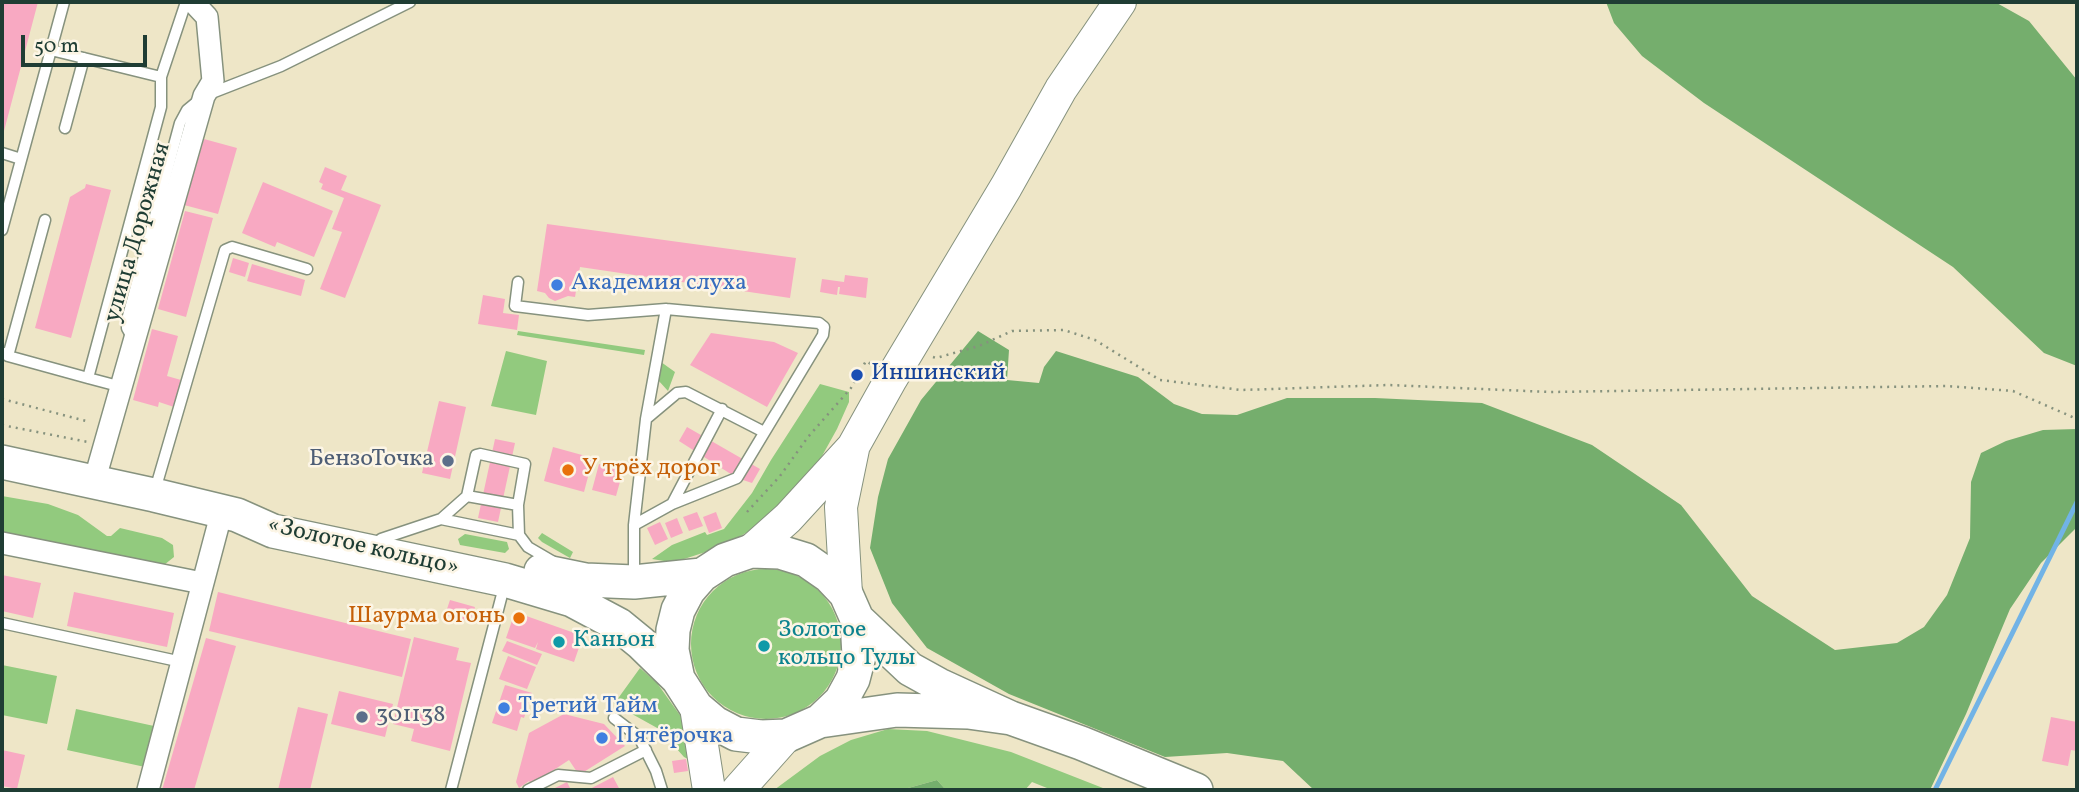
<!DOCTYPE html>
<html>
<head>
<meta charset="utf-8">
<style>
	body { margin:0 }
	#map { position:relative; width:2079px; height:792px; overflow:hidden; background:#eee6c7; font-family:Vollkorn,serif }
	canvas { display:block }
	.frame { position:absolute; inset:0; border:4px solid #1f3d34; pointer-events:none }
	.scale { position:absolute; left:21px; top:35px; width:126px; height:32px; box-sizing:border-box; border:4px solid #1f3d34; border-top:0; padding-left:9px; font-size:21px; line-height:24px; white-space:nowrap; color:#1f3d34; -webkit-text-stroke:5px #fcf5e5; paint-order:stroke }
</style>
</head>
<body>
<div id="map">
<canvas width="2079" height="792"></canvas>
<div class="frame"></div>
<div class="scale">50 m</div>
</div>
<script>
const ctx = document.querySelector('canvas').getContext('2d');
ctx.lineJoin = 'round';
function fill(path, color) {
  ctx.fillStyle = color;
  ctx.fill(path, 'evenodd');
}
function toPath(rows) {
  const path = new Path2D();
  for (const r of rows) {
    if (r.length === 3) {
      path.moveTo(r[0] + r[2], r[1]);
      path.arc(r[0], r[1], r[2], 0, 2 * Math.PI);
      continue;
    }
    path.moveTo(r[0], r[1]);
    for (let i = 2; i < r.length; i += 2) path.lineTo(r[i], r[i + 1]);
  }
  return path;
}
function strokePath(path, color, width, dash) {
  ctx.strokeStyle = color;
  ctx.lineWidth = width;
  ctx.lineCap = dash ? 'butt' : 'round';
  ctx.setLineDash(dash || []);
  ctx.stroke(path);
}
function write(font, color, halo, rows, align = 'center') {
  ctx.font = font + ' Vollkorn,serif';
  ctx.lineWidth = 5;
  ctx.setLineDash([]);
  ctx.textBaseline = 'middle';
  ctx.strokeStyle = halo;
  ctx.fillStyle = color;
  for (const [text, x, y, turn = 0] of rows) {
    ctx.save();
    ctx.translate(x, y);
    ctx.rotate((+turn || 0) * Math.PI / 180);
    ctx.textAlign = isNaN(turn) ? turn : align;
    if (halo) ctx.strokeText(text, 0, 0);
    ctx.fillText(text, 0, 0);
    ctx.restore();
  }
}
fill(toPath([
	[518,331,645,350,644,355,517,335],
	[506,351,547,361,536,415,491,406],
	[661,362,675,372,668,391,658,380],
	[820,384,849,392,849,402,837,429,812,474,753,529,721,547,681,560,670,562,652,559,672,545,705,532,707,535,724,529,752,493,771,460],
	[2,496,48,504,78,515,107,536,111,536,120,528,162,538,173,545,174,557,164,565,2,534],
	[542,533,573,552,570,558,542,542,538,538],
	[465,534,507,542,509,549,505,553,460,545,458,539],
	[766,644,75],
	[2,665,57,676,47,724,2,715],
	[640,668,657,683,682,718,690,760,684,757,659,729,614,704],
	[76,709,154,726,145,767,67,750],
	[888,729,927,731,1011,752,1108,790,1052,790,1032,782,1025,790,946,790,937,780,901,790,774,790,820,756,851,740]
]), '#92ca7e');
fill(toPath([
	[1606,2,1995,2,2029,21,2077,80,2077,366,2044,353,1953,267,1704,103,1642,56,1614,23],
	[978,331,1009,350,1007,380,1039,383,1044,367,1056,351,1138,377,1174,404,1202,414,1237,415,1287,398,1375,398,1482,403,1592,445,1681,505,1752,596,1835,650,1897,643,1924,627,1947,595,1970,538,1971,482,1981,453,2006,441,2043,430,2077,429,2077,527,2041,563,2010,609,1966,714,1930,790,1314,790,1283,761,1227,753,1165,757,1009,694,927,648,892,603,870,548,878,497,888,459,921,400],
	[937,780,946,790,901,790]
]), '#75ae6d');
strokePath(toPath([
	[1935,790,2077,502]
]), '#71b3e6', 5);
fill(toPath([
	[2,2,38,2,4,131,2,131],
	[204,139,237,148,218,214,184,205],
	[325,167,347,176,341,190,381,205,345,298,320,289,342,232,332,229,344,198,321,189,323,184,319,182],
	[263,182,333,211,314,257,277,242,275,247,242,233],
	[86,184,111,190,71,338,35,328,70,197,85,188],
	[185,211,213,218,186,317,158,309],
	[547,224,796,258,790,298,580,267,575,297,568,296,555,301,549,298,545,293,537,291],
	[233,258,249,263,245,277,229,272],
	[252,264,305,280,301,296,247,281],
	[845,275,868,278,866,298,839,294,840,287,838,287,837,295,820,292,822,279,844,282],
	[483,295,505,299,503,313,519,315,517,330,478,324],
	[152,329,178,336,167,376,181,380,174,407,159,402,158,407,133,400],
	[711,333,774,342,798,353,767,407,690,365],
	[439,401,466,407,450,479,422,473],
	[687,427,760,469,752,483,737,478,679,441],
	[495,439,515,443,498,522,478,518],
	[553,447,593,458,584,492,544,481],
	[599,464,623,471,616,496,592,490],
	[697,512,703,526,689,531,683,517],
	[716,512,722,528,709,533,703,517],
	[677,518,683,533,671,538,665,523],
	[660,522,668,539,655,545,647,528],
	[2,575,41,583,33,618,2,611],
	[74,592,174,613,167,647,67,626],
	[218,592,411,639,402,677,209,631],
	[450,600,475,607,471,622,445,615],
	[515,612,583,636,574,662,536,649,538,642,535,648,506,638],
	[414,637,459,648,456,660,471,663,450,751,411,741,414,729,393,724],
	[206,638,236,646,194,790,162,790],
	[507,641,542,654,537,665,502,651],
	[508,656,536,667,527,689,499,679],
	[505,685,532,693,524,718,521,717,517,731,492,723],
	[339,691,393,704,385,737,331,724],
	[298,707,328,714,310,790,278,790],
	[564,714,604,724,625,746,579,775,569,760,531,785,529,781,519,788,516,782,529,733],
	[2051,717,2077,722,2077,751,2071,750,2068,766,2042,761],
	[2,750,25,755,17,789,2,786],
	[686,759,688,771,674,773,672,761],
	[613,777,620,790,588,790],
	[567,782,571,790,551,790]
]), '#f8a9c2');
const service = toPath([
	[51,50,161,77],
	[65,128,84,58],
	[2,153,21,159],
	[2,230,64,2],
	[518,282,515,306,588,315,666,309,819,323,824,327,823,335,737,478,672,504,634,525],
	[132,337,127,328,128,316,180,123,187,110,204,96,281,66,410,2],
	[4,353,8,356,88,378],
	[8,356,45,220],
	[122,387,88,378,161,107,161,77,186,2],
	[646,419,677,393,686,392,764,432],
	[155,490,225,250,232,247,307,269],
	[467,496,518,505],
	[672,504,722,409],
	[441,519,519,535],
	[381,539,441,519,467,496,476,455,480,454,525,464,518,505,519,535,528,547,552,561],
	[634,579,634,525,646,419,666,309],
	[2,623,182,662],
	[614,718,639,737,656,771,662,790],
	[451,790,505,583],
	[528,790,558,775,591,778,646,750]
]);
const minor = toPath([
	[94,482,204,96,213,81,207,17,193,2],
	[2,543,202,583],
	[148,790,222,511]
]);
const primary = toPath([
	[751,551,788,518,853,447,891,379,1006,187,1061,89,1120,2],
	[846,594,841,507,853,449],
	[696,707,709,790],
	[738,790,786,736]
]);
const trunk = toPath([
	[2,462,154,495,237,515,273,531,505,580,572,600,619,625,641,643,678,679,696,707,715,723,736,734,761,737,786,736,820,721,897,710,968,712,1011,718],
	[541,571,585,580,634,582,702,575],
	[857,619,910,669,939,685,1011,718,1081,743,1196,790],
	[678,679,672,650,673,630,678,610,688,591,702,575,725,560,751,551,780,552,806,560,829,576,846,594,857,619,859,656,853,679,841,701,820,721]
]);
strokePath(service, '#86927e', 13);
strokePath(minor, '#86927e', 24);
strokePath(primary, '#86927e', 34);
strokePath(trunk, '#86927e', 36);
strokePath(toPath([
	[933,357,936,358,979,346,1012,331,1064,330,1095,340,1160,380,1241,390,1389,385,1550,392,1947,386,2013,391,2077,419],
	[2,399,90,422],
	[2,425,88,442],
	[747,512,780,476,808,437,851,388,866,361,871,364]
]), '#86927e', 2.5, [2, 5]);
strokePath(service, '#fff', 10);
strokePath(minor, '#fff', 21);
strokePath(primary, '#fff', 32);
strokePath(trunk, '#fff', 33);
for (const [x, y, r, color] of [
	[557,285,7,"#3f7fe0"],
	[857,375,7,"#1a4fb4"],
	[448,461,7,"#5c6f8a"],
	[568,470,7,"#e8710a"],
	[519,618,7,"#e8710a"],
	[559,642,7,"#0f9aa8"],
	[764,646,7,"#0f9aa8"],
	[504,708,7,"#3f7fe0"],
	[362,717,7,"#5c6f8a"],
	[602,738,7,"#3f7fe0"]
]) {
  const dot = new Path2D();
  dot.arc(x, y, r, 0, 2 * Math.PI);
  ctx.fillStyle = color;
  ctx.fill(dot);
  strokePath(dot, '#fcf5e5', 2.5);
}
write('24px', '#1f3d34', '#fcf5e5', [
	["улица Дорожная",139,233,-74],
	["«Золотое кольцо»",363,548,13]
]);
write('24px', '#366cbe', '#fcf5e5', [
	["Академия слуха",571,285],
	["Третий Тайм",518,708],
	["Пятёрочка",616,738]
], 'left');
write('24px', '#164399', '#fcf5e5', [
	["Иншинский",871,375]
], 'left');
write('24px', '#4e5e75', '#fcf5e5', [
	["БензоТочка",434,461],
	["301138",376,717,"left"]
], 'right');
write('24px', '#c56008', '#fcf5e5', [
	["У трёх дорог",582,470],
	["Шаурма огонь",505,618,"right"]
], 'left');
write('24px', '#0d838f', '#fcf5e5', [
	["Золотое",778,632],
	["кольцо Тулы",778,660],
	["Каньон",573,642]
], 'left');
</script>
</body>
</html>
